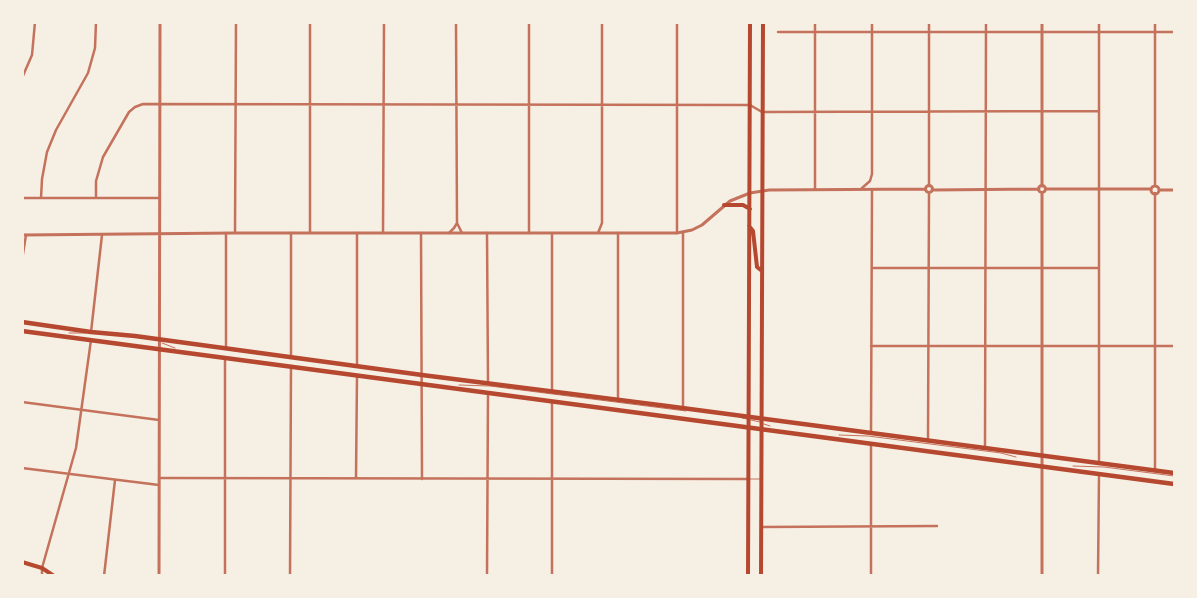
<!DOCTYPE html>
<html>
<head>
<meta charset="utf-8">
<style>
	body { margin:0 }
	#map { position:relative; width:1197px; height:598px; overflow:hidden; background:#f6efe4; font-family:Quicksand,sans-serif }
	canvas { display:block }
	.frame { position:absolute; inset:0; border:24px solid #f6efe4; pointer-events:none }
</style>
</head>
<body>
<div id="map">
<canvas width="1197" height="598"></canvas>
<div class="frame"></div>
</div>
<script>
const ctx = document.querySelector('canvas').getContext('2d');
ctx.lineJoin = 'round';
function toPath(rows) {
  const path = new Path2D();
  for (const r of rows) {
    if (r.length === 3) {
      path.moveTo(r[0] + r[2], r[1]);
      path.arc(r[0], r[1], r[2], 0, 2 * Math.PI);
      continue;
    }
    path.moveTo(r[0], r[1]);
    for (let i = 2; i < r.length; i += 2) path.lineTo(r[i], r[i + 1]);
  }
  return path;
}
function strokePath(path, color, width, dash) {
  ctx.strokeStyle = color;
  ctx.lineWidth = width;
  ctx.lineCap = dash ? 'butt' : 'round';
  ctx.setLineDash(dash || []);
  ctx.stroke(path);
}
strokePath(toPath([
	[69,333,86,333],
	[162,343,175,348],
	[459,385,490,386,686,411],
	[742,418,760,422],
	[764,424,770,426],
	[839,435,868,436,1001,453,1016,457],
	[1073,466,1104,467,1174,476],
	[749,479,760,479]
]), '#c5725c', 1);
strokePath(toPath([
	[310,22,310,233],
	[456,22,457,223,462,233],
	[677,22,677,233],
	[929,22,929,186],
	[1155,22,1155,185],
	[778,32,1174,32],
	[22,78,32,55,35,22],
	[862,188,870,181,872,174,872,22],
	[815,189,815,22],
	[22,198,160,198],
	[41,198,42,179,47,152,56,130,88,73,95,48,96,22],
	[96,198,96,181,103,157,129,112,135,107,143,104,750,105,762,112,1098,111],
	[235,233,236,22],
	[357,233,357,365],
	[383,233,384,22],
	[421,233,422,479],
	[449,233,454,228,457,223],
	[487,233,488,382],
	[529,233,529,22],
	[598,233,602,223,602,22],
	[22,260,26,235],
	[872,268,1099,268],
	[91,332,102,235],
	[871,346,1174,346],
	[226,347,226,233],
	[291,357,291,233],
	[552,391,552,233],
	[618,399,618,233],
	[552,401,552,576],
	[22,402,159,420],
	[683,408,683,233],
	[871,433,872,190],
	[928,439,929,193],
	[871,444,871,576],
	[985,447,986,22],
	[1099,463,1099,22],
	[22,468,159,485],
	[1155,470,1155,193],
	[159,478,748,479],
	[356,478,357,376],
	[762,527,937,526],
	[42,576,42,568,76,448,91,340],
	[104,576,115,480],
	[225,576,225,358],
	[290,576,291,366],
	[487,576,488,393],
	[1098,576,1099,474]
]), '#c5725c', 2.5);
strokePath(toPath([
	[1042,22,1042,186],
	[1042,189,3.5],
	[929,189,3.5],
	[1155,190,4],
	[1046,189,1151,189],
	[932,190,1039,189],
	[1159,190,1174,190],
	[22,235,235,233,677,233,692,230,702,225,730,201,750,193,769,190,925,189],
	[159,576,160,22],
	[1042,576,1042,193]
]), '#c5725c', 3);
strokePath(toPath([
	[724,205,743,205,750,209],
	[749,226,753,231,757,267,762,271],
	[22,562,42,568,54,576],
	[748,576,750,22],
	[761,576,763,22]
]), '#b5482f', 4);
strokePath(toPath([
	[22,322,91,332,135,336,422,375,667,406,1174,473],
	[22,331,1174,484]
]), '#b5482f', 4.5);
</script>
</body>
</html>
